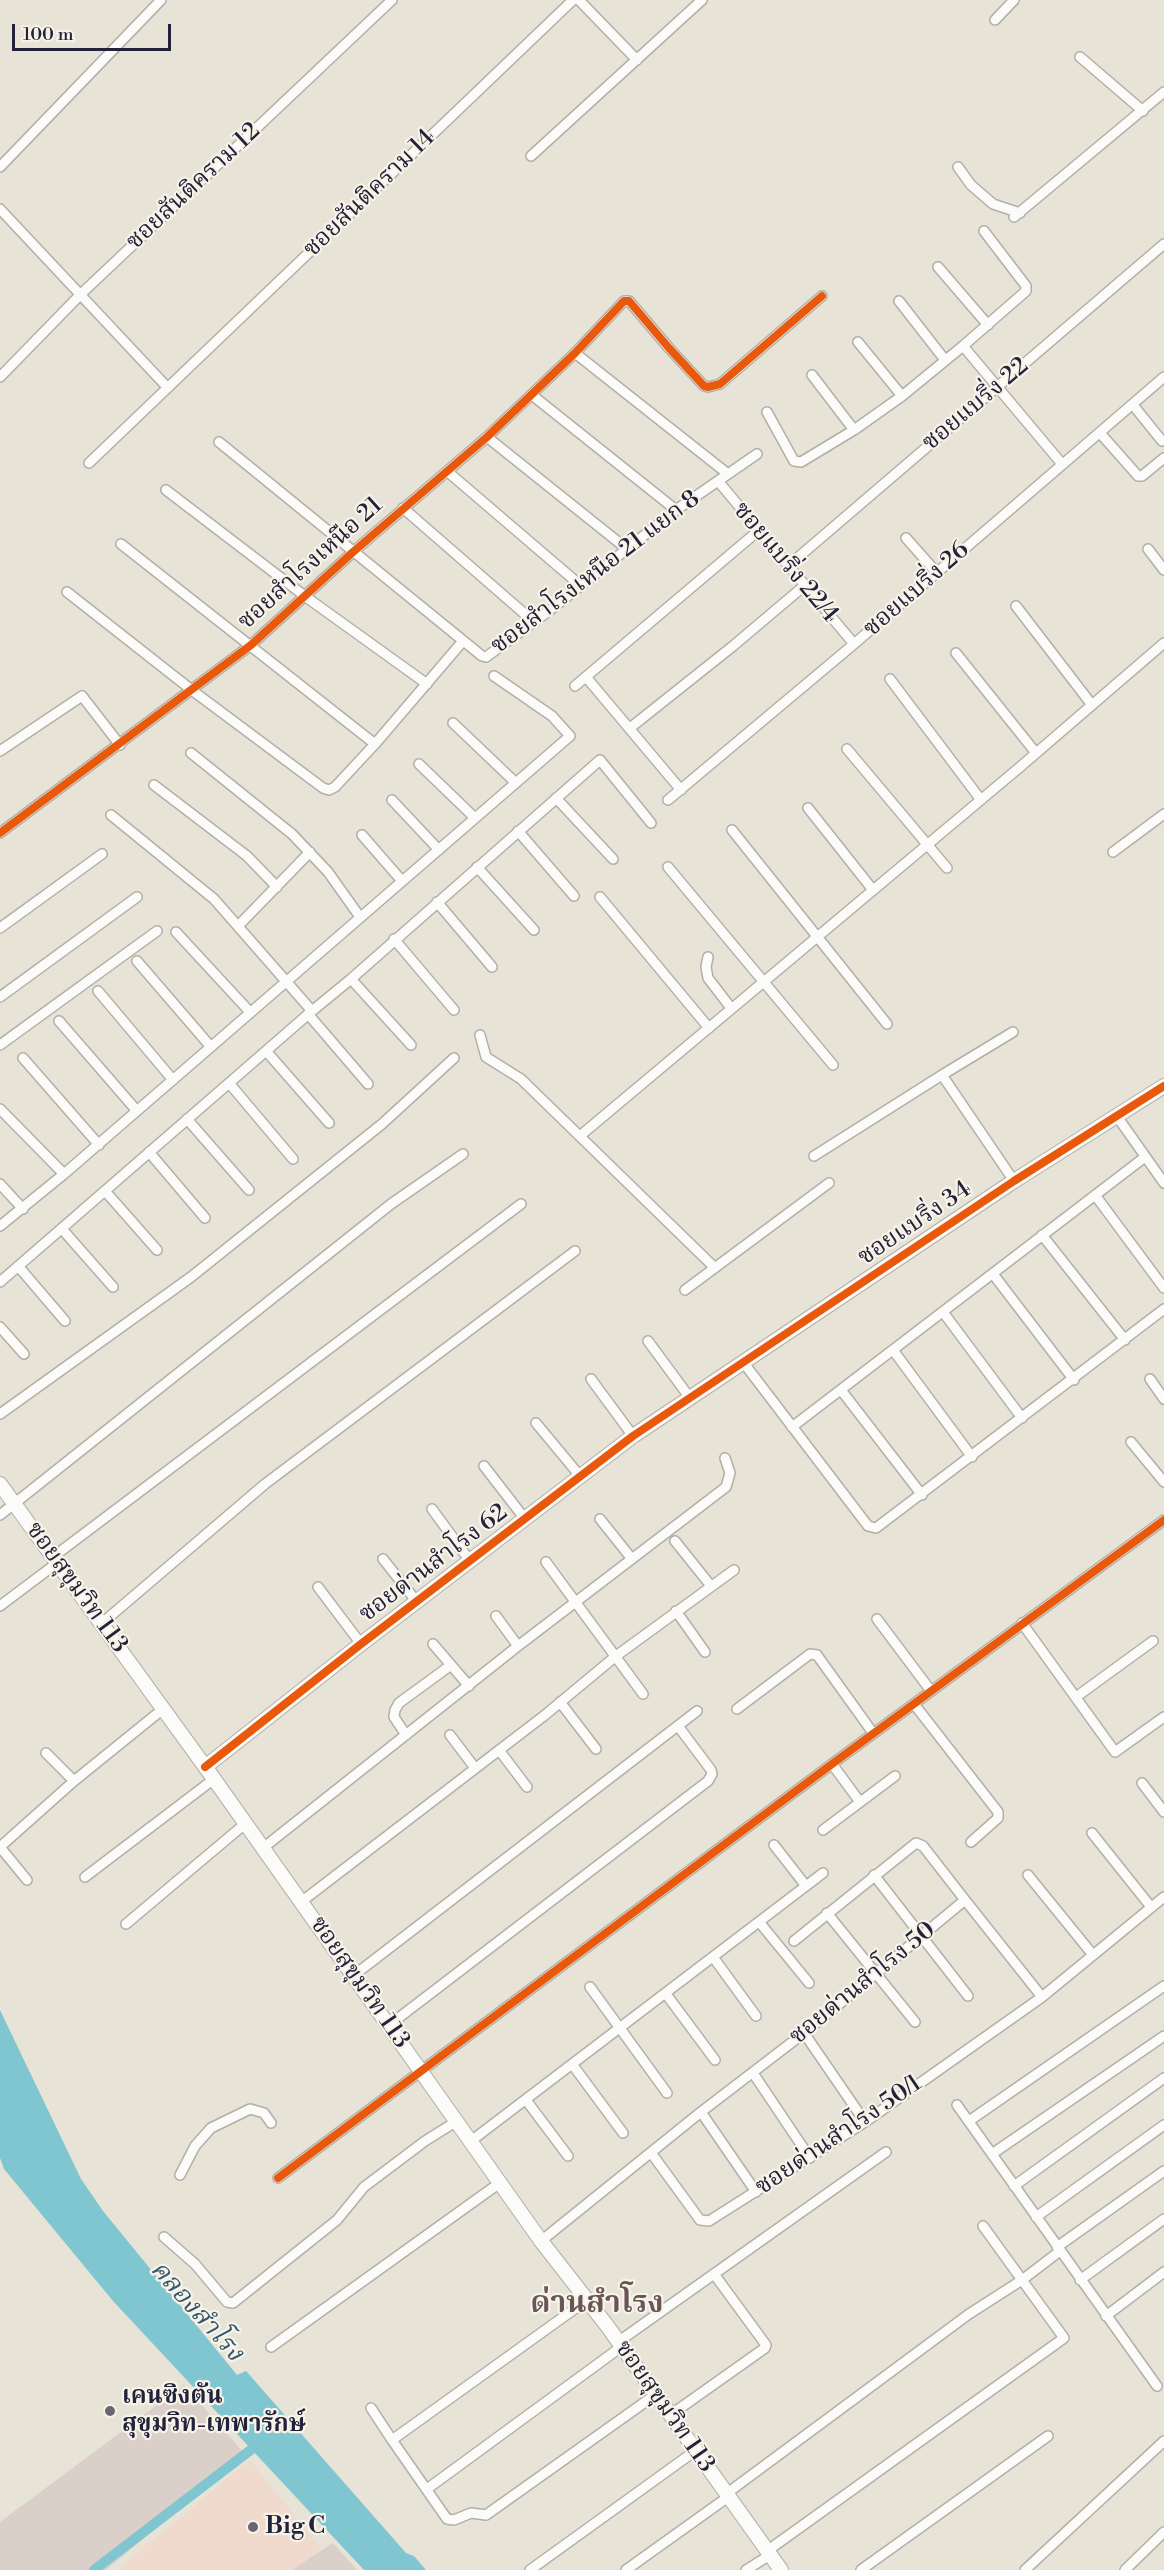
<!DOCTYPE html>
<html>
<head>
<meta charset="utf-8">
<style>
	body { margin:0 }
	#map { position:relative; width:1164px; height:2570px; overflow:hidden; background:#e7e3d6; font-family:"Libre Bodoni",serif }
	canvas { display:block }
	.scale { position:absolute; left:12px; top:24px; width:159px; height:27px; box-sizing:border-box; border:3px solid #22223b; border-top:0; padding-left:8px; font-size:18px; line-height:21px; white-space:nowrap; color:#22223b; -webkit-text-stroke:4px #f7f3e8; paint-order:stroke }
</style>
</head>
<body>
<div id="map">
<canvas width="1164" height="2570"></canvas>
<div class="scale">100 m</div>
</div>
<script>
const ctx = document.querySelector('canvas').getContext('2d');
ctx.lineJoin = 'round';
function fill(path, color) {
  ctx.fillStyle = color;
  ctx.fill(path, 'evenodd');
}
function toPath(rows) {
  const path = new Path2D();
  for (const r of rows) {
    path.moveTo(r[0], r[1]);
    for (let i = 2; i < r.length; i += 2) path.lineTo(r[i], r[i + 1]);
  }
  return path;
}
function strokePath(path, color, width, dash) {
  ctx.strokeStyle = color;
  ctx.lineWidth = width;
  ctx.lineCap = dash ? 'butt' : 'round';
  ctx.setLineDash(dash || []);
  ctx.stroke(path);
}
function write(font, color, halo, rows, align = 'center') {
  ctx.font = font + ' "Libre Bodoni","Noto Serif Thai",serif';
  ctx.lineWidth = 4.5;
  ctx.setLineDash([]);
  ctx.textBaseline = 'middle';
  ctx.strokeStyle = halo;
  ctx.fillStyle = color;
  for (const [text, x, y, turn = 0] of rows) {
    ctx.save();
    ctx.translate(x, y);
    ctx.rotate((+turn || 0) * Math.PI / 180);
    ctx.textAlign = isNaN(turn) ? turn : align;
    if (halo) ctx.strokeText(text, 0, 0);
    ctx.fillText(text, 0, 0);
    ctx.restore();
  }
}
fill(toPath([
	[250,2460,322,2550,292,2570,117,2570]
]), '#efdacd');
fill(toPath([
	[184,2385,245,2454,106,2570,0,2570,0,2522],
	[333,2543,357,2570,292,2570,322,2550]
]), '#dbcfc9');
fill(toPath([
	[0,2010,81,2179,103,2211,237,2375,246,2371,406,2553,414,2556,426,2570,364,2570,113,2301,4,2169,0,2158]
]), '#7fc6d1');
strokePath(toPath([
	[94,2570,261,2442]
]), '#7fc6d1', 10);
const street = toPath([
	[579,0,637,60],
	[995,20,1014,0],
	[1080,57,1143,111],
	[531,156,702,0],
	[0,167,161,0],
	[958,167,971,185,993,204,1020,213],
	[0,209,167,387],
	[1014,217,1164,92],
	[938,267,988,325],
	[899,301,945,360],
	[858,342,902,396],
	[963,346,1062,464],
	[575,353,728,474],
	[812,375,854,430],
	[0,377,81,294,392,0],
	[532,395,676,510],
	[1133,405,1162,441],
	[767,412,794,461,801,462,854,430,902,396,963,346,1026,291,1026,286,984,231],
	[1100,433,1138,476,1142,476,1164,458],
	[487,437,627,549],
	[219,442,482,656,486,657,550,610,676,510,757,454],
	[89,463,573,0],
	[448,472,580,585],
	[718,481,854,644],
	[166,490,306,597,427,684],
	[403,508,534,622],
	[906,538,937,573],
	[121,544,375,744],
	[1148,549,1164,570],
	[788,566,1164,244],
	[67,592,193,691,323,788,329,790,335,787,375,744,463,641],
	[1016,606,1092,705],
	[956,653,1036,753],
	[586,677,681,790],
	[890,679,981,800],
	[575,686,758,531],
	[453,723,516,783],
	[630,728,733,646,804,586],
	[847,749,947,868],
	[0,751,82,696,120,745],
	[191,753,292,834,328,872,360,917],
	[419,764,475,818],
	[154,785,247,856,277,887],
	[556,798,613,859],
	[392,800,439,850],
	[668,800,854,644,1164,377],
	[808,808,873,890],
	[111,815,214,899,312,1011],
	[732,830,887,1024],
	[518,831,574,896],
	[0,833,251,645,353,552,487,437,575,353,624,301,629,301,669,348,704,386,708,387,720,384,822,296],
	[362,835,402,881],
	[1113,852,1164,814],
	[477,867,534,930],
	[668,867,833,1065],
	[600,897,709,1028],
	[437,902,492,967],
	[238,926,310,852],
	[0,928,102,854],
	[176,932,250,1012],
	[394,939,454,1010],
	[708,957,706,967,708,978,731,1008],
	[137,961,211,1047],
	[351,979,411,1045],
	[98,991,173,1080],
	[0,997,137,897],
	[308,1014,368,1084],
	[59,1021,137,1111],
	[480,1035,486,1057,521,1079,714,1267],
	[0,1045,157,931],
	[266,1051,329,1123],
	[23,1058,99,1145],
	[942,1075,1013,1032],
	[229,1083,293,1159],
	[0,1109,64,1174,0,1226],
	[1116,1115,1164,1183],
	[187,1119,249,1190],
	[581,1135,1020,767,1164,643],
	[149,1152,205,1218],
	[814,1156,942,1075,1014,1181],
	[64,1174,570,736,552,716,494,676],
	[0,1184,23,1209],
	[105,1191,157,1250],
	[1095,1195,1164,1288],
	[62,1229,113,1287],
	[1042,1235,1125,1340],
	[18,1266,65,1321],
	[993,1274,1074,1380],
	[0,1282,312,1011,351,979,600,760,651,823],
	[685,1290,829,1183],
	[943,1312,1022,1418],
	[0,1327,24,1354],
	[648,1341,690,1398],
	[893,1350,972,1457],
	[743,1362,868,1526,876,1528,1164,1309],
	[591,1379,633,1436],
	[1150,1379,1164,1399],
	[841,1390,922,1495],
	[0,1414,191,1277,382,1124,454,1058],
	[536,1423,580,1476],
	[792,1427,1145,1157],
	[1131,1442,1164,1482],
	[484,1466,525,1519],
	[432,1509,470,1561],
	[0,1515,391,1204,463,1154],
	[600,1519,632,1559],
	[675,1541,711,1586],
	[53,1557,521,1204],
	[383,1559,417,1602],
	[546,1562,643,1694],
	[318,1587,361,1644],
	[0,1606,57,1563],
	[676,1611,705,1652],
	[496,1616,518,1646],
	[877,1619,931,1691],
	[1022,1623,1115,1752,1164,1717],
	[101,1624,265,1484,575,1251],
	[433,1644,469,1686],
	[1076,1697,1153,1641],
	[560,1702,596,1749],
	[914,1704,998,1812,998,1818,971,1842],
	[737,1709,810,1654,817,1655,873,1733],
	[406,1735,394,1717,395,1710,399,1703,451,1665],
	[450,1735,475,1768],
	[499,1750,527,1787],
	[46,1753,74,1781],
	[832,1764,860,1802],
	[1142,1783,1164,1812],
	[823,1830,895,1776],
	[1092,1833,1151,1907],
	[774,1845,806,1886],
	[263,1848,518,1646,726,1487,730,1473,725,1458],
	[874,1875,968,1996],
	[1028,1875,1093,1955],
	[85,1877,214,1779],
	[27,1880,0,1847,74,1781,163,1709],
	[301,1902,545,1715,616,1656,734,1570],
	[827,1913,915,2022],
	[760,1923,809,1983],
	[126,1924,246,1823],
	[794,1941,916,1843,923,1846,965,1900],
	[713,1957,756,2016],
	[353,1976,697,1711],
	[590,1987,667,2093],
	[666,1994,715,2060],
	[388,2026,708,1781,712,1774,711,1770,678,1726],
	[804,2033,865,2122],
	[572,2064,623,2133],
	[753,2073,810,2158],
	[526,2100,568,2156],
	[957,2105,1157,2386],
	[701,2112,756,2192],
	[969,2121,1164,1986],
	[471,2141,823,1873],
	[652,2154,700,2220,709,2221,865,2122,1042,1997],
	[992,2154,1164,2036],
	[180,2175,195,2146,211,2128,250,2109,264,2113,271,2123],
	[278,2178,832,1764,1164,1520],
	[1014,2186,1164,2078],
	[1036,2217,1164,2125],
	[164,2237,195,2264,227,2302,233,2303,337,2220,364,2187,425,2141,457,2121],
	[541,2241,701,2112,804,2033,965,1900,1042,1997,1164,1897],
	[1057,2247,1164,2171],
	[1080,2280,1164,2219],
	[1106,2316,1164,2272],
	[618,2342,886,2152],
	[271,2347,501,2182],
	[371,2408,392,2440,587,2300],
	[669,2416,765,2348,766,2345,714,2274],
	[392,2440,447,2519,454,2520,471,2513,486,2515,655,2395],
	[427,2489,621,2347],
	[726,2494,969,2314,1022,2280,1060,2251],
	[767,2551,1064,2338,983,2226],
	[530,2570,695,2451],
	[626,2570,728,2497],
	[746,2570,770,2555],
	[861,2570,1048,2436],
	[1025,2570,1164,2441],
	[1125,2570,1164,2532]
]);
const secondary = toPath([
	[0,1484,214,1779,541,2241,608,2327,781,2570],
	[205,1767,361,1644,633,1436,1014,1181,1164,1086]
]);
strokePath(street, '#b2afa9', 12);
strokePath(secondary, '#b2afa9', 16);
strokePath(street, '#fbfbf9', 9);
strokePath(secondary, '#fbfbf9', 14);
strokePath(toPath([
	[0,833,251,645,353,552,487,437,575,353,624,301,629,301,669,348,704,386,708,387,720,384,822,296],
	[205,1767,361,1644,633,1436,1014,1181,1164,1086],
	[278,2178,832,1764,1164,1520]
]), '#e8590c', 8);
for (const [x, y, r, color] of [
	[110,2411,6,"#676671"],
	[253,2527,6,"#676671"]
]) {
  const dot = new Path2D();
  dot.arc(x, y, r, 0, 2 * Math.PI);
  ctx.fillStyle = color;
  ctx.fill(dot);
  strokePath(dot, '#f7f3e8', 2);
}
write('24px', '#22223b', '#f7f3e8', [
	["ซอยสันติคราม 12",194,187,-43],
	["ซอยสันติคราม 14",370,194,-44],
	["ซอยแบริ่ง 22",976,405,-40],
	["ซอยแบริ่ง 22/4",785,563,50],
	["ซอยสำโรงเหนือ 21",311,564,-42],
	["ซอยสำโรงเหนือ 21 แยก 8",596,573,-37],
	["ซอยแบริ่ง 26",917,590,-41],
	["ซอยแบริ่ง 34",915,1224,-34],
	["ซอยด่านสำโรง 62",434,1564,-37],
	["ซอยสุขุมวิท 113",76,1588,54],
	["ซอยสุขุมวิท 113",359,1983,55],
	["ซอยด่านสำโรง 50",863,1984,-39],
	["ซอยด่านสำโรง 50/1",839,2136,-34],
	["ซอยสุขุมวิท 113",664,2407,55]
]);
write('bold 24px', '#22223b', '#f7f3e8', [
	["เคนซิงตัน",122,2397],
	["สุขุมวิท-เทพารักษ์",122,2425],
	["Big C",265,2527]
], 'left');
write('italic 26px', '#33576f', '#f7f3e8', [
	["คลองสำโรง",196,2312,48]
]);
write('bold 30px', '#695558', '#f7f3e8', [
	["ด่านสำโรง",597,2305]
]);
</script>
</body>
</html>
